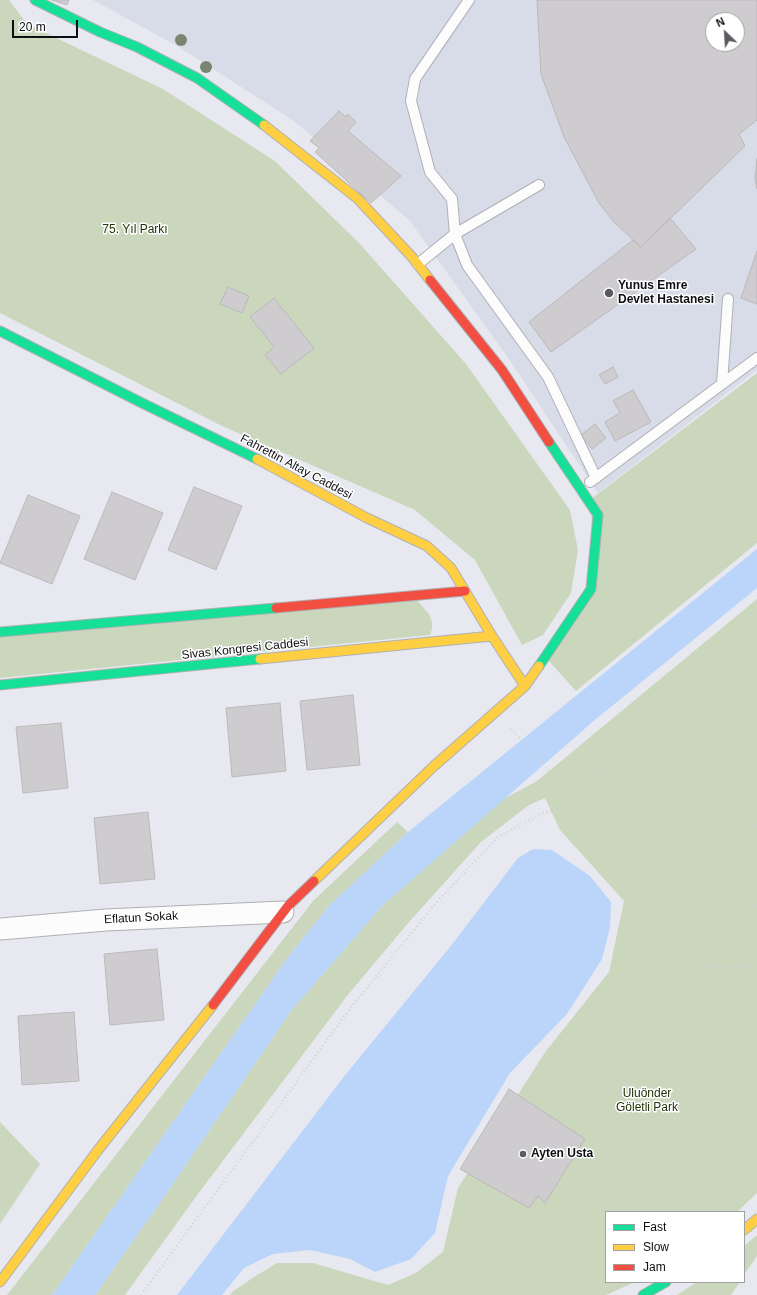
<!DOCTYPE html>
<html>
<head>
<meta charset="utf-8">
<style>
	body { margin:0 }
	#map { position:relative; width:757px; height:1295px; overflow:hidden; background:#e8e9f0; font-family:Arial,sans-serif }
	canvas { display:block }
	.legend { position:absolute; left:605px; top:1211px; width:140px; height:72px; box-sizing:border-box; background:#fff; border:1px solid #9e9fa0; margin:0; padding:5px 7px; list-style:none; font-size:12px; color:#0d0e12 }
	.legend li { display:flex; align-items:center; gap:8px; height:20px }
	.legend b { width:20px; border:1px solid #9e9fa0 }
	.north { position:absolute; left:705px; top:12px; width:40px; height:40px; box-sizing:border-box; background:#fff; border:1px solid #9e9fa0; border-radius:50%; rotate:335deg; font-size:11px; font-weight:700; line-height:16px; text-align:center; color:#0d0e12 }
	.north::after { content:''; display:block; margin:auto; width:14px; height:18px; background:#5a5b60; clip-path:polygon(50% 0,100% 100%,50% 72%,0 100%) }
	.scale { position:absolute; left:12px; top:20px; width:66px; height:18px; box-sizing:border-box; border:2px solid #0d0e12; border-top:0; padding-left:5px; font-size:12px; line-height:14px; white-space:nowrap; color:#0d0e12; -webkit-text-stroke:3px #fff; paint-order:stroke }
</style>
</head>
<body>
<div id="map">
<canvas width="757" height="1295"></canvas>
<ul class="legend">
<li><b style="height:5px;background:#16e098"></b>Fast</li>
<li><b style="height:5px;background:#ffcf43"></b>Slow</li>
<li><b style="height:5px;background:#f24e42"></b>Jam</li>
</ul>
<div class="north">N</div>
<div class="scale">20 m</div>
</div>
<script>
const ctx = document.querySelector('canvas').getContext('2d');
ctx.lineJoin = 'round';
function fill(path, color) {
  ctx.fillStyle = color;
  ctx.fill(path, 'evenodd');
}
function toPath(rows) {
  const path = new Path2D();
  for (const r of rows) {
    if (r.length === 3) {
      path.moveTo(r[0] + r[2], r[1]);
      path.arc(r[0], r[1], r[2], 0, 2 * Math.PI);
      continue;
    }
    path.moveTo(r[0], r[1]);
    for (let i = 2; i < r.length; i += 2) path.lineTo(r[i], r[i + 1]);
  }
  return path;
}
function strokePath(path, color, width, dash) {
  ctx.strokeStyle = color;
  ctx.lineWidth = width;
  ctx.lineCap = dash ? 'butt' : 'round';
  ctx.setLineDash(dash || []);
  ctx.stroke(path);
}
function write(font, color, halo, rows, align = 'center') {
  ctx.font = font + ' Arial,sans-serif';
  ctx.lineWidth = 3;
  ctx.setLineDash([]);
  ctx.textBaseline = 'middle';
  ctx.strokeStyle = halo;
  ctx.fillStyle = color;
  for (const [text, x, y, turn = 0] of rows) {
    ctx.save();
    ctx.translate(x, y);
    ctx.rotate((+turn || 0) * Math.PI / 180);
    ctx.textAlign = isNaN(turn) ? turn : align;
    if (halo) ctx.strokeText(text, 0, 0);
    ctx.fillText(text, 0, 0);
    ctx.restore();
  }
}
fill(toPath([
	[93,0,757,0,757,370,598,493,513,365,410,221,294,121,179,47],
	[713,20,737,20,737,44,713,44]
]), '#d8dbe8');
fill(toPath([
	[0,0,9,0,27,24,163,89,275,161,360,244,466,364,570,510,578,550,571,593,543,635,522,645,475,560,415,510,222,426,0,313],
	[757,373,757,543,576,691,548,660,594,592,591,499],
	[415,598,429,614,432,622,432,629,430,635,0,678,0,634],
	[757,599,757,1193,737,1212,606,1212,606,1282,635,1282,606,1295,230,1295,232,1292,254,1277,277,1263,313,1263,388,1285,416,1273,443,1252,458,1188,546,1051,609,972,624,901,560,830,545,798,529,805,481,842,409,922,347,996,195,1198,125,1295,95,1295,166,1194,291,1011,382,906,500,801,537,781],
	[397,822,408,832,329,906,291,953,52,1295,7,1295,313,901],
	[0,1122,40,1164,0,1224],
	[757,1235,757,1256,744,1275,744,1246],
	[697,1282,740,1282,731,1295,677,1295]
]), '#cad7bc');
fill(toPath([
	[757,549,757,588,596,719,382,906,291,1011,166,1194,95,1295,52,1295,291,953,329,906,408,832],
	[533,849,552,850,590,876,611,902,610,928,602,959,567,1014,510,1073,448,1176,435,1233,411,1259,375,1272,350,1259,310,1250,273,1254,244,1268,222,1295,177,1295,346,1074,450,947,518,858]
]), '#bad5f9');
const building = toPath([
	[52,0,69,0,67,5,52,0],
	[537,0,757,0,757,120,739,134,745,146,641,247,614,222,599,203,564,137,541,74,537,0],
	[713,20,737,20,737,44,713,44,713,20],
	[339,111,346,117,348,114,356,122,348,131,401,176,371,203,315,152,319,148,310,141,339,111],
	[757,159,757,189,755,179,757,159],
	[670,218,696,249,551,352,529,322,633,240,641,247,670,218],
	[757,251,757,304,741,298,757,251],
	[228,287,249,296,242,313,220,304,228,287],
	[274,298,314,348,281,374,265,355,274,347,250,317,274,298],
	[613,367,618,377,605,384,599,375,613,367],
	[633,390,651,422,615,441,605,422,620,413,613,401,633,390],
	[595,424,606,438,592,449,581,435,595,424],
	[194,487,242,506,216,570,168,550,194,487],
	[112,492,163,513,135,580,84,559,112,492],
	[28,495,80,516,52,584,0,563,28,495],
	[353,695,360,765,307,770,300,701,353,695],
	[280,703,286,771,232,777,226,708,280,703],
	[61,723,68,788,23,793,16,727,61,723],
	[148,812,155,879,100,884,94,818,148,812],
	[157,949,164,1020,110,1025,104,954,157,949],
	[74,1012,79,1081,22,1085,18,1016,74,1012],
	[509,1089,585,1139,545,1203,538,1196,529,1208,460,1169,509,1089]
]);
fill(building, '#cecccf');
strokePath(building, '#bab9bb', 1);
const lane = toPath([
	[539,185,455,234,467,265,548,377,596,478],
	[418,264,455,234,452,199,430,172,411,101,415,79,469,0],
	[722,384,728,299],
	[590,482,757,358]
]);
const street = toPath([
	[0,929,106,920,283,912]
]);
const fast = toPath([
	[35,0,100,32,137,47,197,78,264,125],
	[0,331,142,403,257,459],
	[0,632,276,608],
	[539,666,591,589,598,515,549,442],
	[0,685,260,659],
	[643,1295,666,1282]
]);
const slow = toPath([
	[264,125,358,199,412,257,430,280],
	[257,459,367,518,427,546,451,568,492,636,525,686],
	[260,659,492,636],
	[314,881,434,766,525,686,539,666],
	[744,1230,757,1219],
	[0,1282,98,1150,213,1005]
]);
const jam = toPath([
	[430,280,502,370,549,442],
	[276,608,465,591],
	[213,1005,288,906,314,881]
]);
strokePath(lane, '#afb0b5', 12);
strokePath(street, '#afb0b5', 23);
strokePath(fast, '#afb0b5', 11);
strokePath(slow, '#afb0b5', 11);
strokePath(jam, '#afb0b5', 11);
strokePath(toPath([
	[574,655,585,648,656,572,757,491],
	[511,728,546,768,570,791],
	[592,797,23],
	[600,775,631,747,671,707,708,676,742,652,757,648],
	[613,785,625,789,690,841],
	[602,818,612,831,639,860,653,884,657,902,658,940,654,959,652,966],
	[757,826,747,821,731,818,715,821,700,829,690,841,684,856,683,871,687,886,696,899,708,908,723,913,739,913,753,908,757,905],
	[653,884,683,871],
	[669,946,686,957,706,965,727,968,748,966],
	[540,1109,702,903],
	[502,1193,488,1211,473,1240,479,1251,505,1242,559,1217,577,1195,593,1169,601,1140,619,1094,688,1010,707,997,733,976,751,965,757,964],
	[141,1295,349,1010,435,904,498,837,542,813,564,809,570,803]
]), '#d2d3d5', 2.5, [1, 3]);
strokePath(lane, '#fcfcfd', 10);
strokePath(street, '#fcfcfd', 21);
strokePath(fast, '#16e098', 9);
strokePath(slow, '#ffcf43', 9);
strokePath(jam, '#f24e42', 9);
ctx.fillStyle = '#7b8470';
for (const [x, y] of [
	[181,40],
	[206,67]
]) {
  ctx.beginPath();
  ctx.arc(x, y, 6, 0, 2 * Math.PI);
  ctx.fill();
}
for (const [x, y, r, color] of [
	[609,293,5,"#5a5b60"],
	[523,1154,4,"#5a5b60"]
]) {
  const dot = new Path2D();
  dot.arc(x, y, r, 0, 2 * Math.PI);
  ctx.fillStyle = color;
  ctx.fill(dot);
  strokePath(dot, '#fff', 1.5);
}
write('12px', '#223107', '#fff', [
	["75. Yıl Parkı",135,230],
	["Uluönder",647,1094],
	["Göletli Park",647,1108]
]);
write('bold 12px', '#0d0e12', '#fff', [
	["Yunus Emre",618,286],
	["Devlet Hastanesi",618,300],
	["Ayten Usta",531,1154]
], 'left');
write('12px', '#0d0e12', '#fff', [
	["Fahrettin Altay Caddesi",296,467,28],
	["Sivas Kongresi Caddesi",245,649,-6],
	["Eflatun Sokak",141,918,-3]
]);
</script>
</body>
</html>
